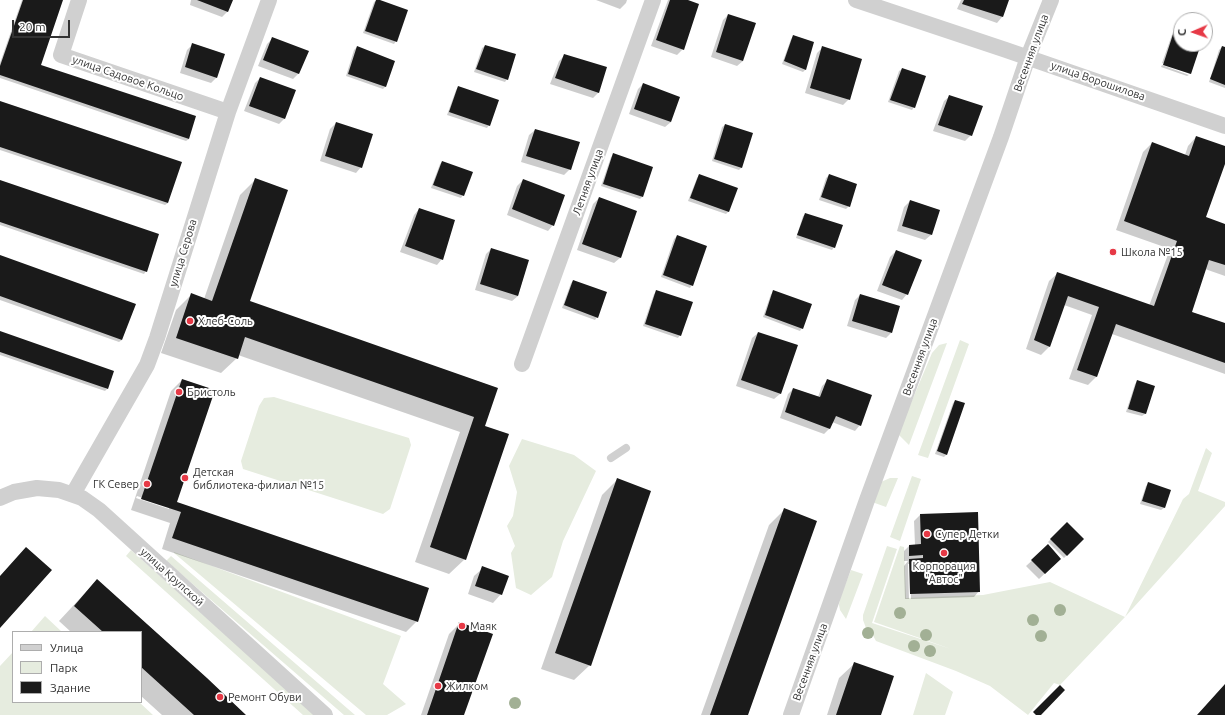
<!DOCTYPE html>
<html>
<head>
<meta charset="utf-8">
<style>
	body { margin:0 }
	#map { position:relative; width:1225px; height:715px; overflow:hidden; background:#fff; font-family:Ubuntu,sans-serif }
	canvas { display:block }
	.legend { position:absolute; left:12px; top:631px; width:130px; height:72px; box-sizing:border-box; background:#fff; border:1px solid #adadad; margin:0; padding:5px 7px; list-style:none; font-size:12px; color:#333 }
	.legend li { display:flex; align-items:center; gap:8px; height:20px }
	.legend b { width:20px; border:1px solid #adadad }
	.north { position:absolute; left:1173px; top:12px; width:40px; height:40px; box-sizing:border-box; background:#fff; border:1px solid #adadad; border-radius:50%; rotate:268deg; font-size:11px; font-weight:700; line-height:16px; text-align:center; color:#333 }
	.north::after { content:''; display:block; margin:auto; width:14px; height:18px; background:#e63946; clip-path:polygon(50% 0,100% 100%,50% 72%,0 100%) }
	.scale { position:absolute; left:12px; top:20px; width:58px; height:18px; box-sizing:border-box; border:2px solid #333; border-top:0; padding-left:5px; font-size:12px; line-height:14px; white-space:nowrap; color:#333; -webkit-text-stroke:3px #fff; paint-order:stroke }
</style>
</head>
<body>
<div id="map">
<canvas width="1225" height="715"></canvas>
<ul class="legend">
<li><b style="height:5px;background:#d0d0d0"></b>Улица</li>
<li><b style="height:11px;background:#e6ecdf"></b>Парк</li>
<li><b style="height:11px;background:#1a1a1a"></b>Здание</li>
</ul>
<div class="north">С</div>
<div class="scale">20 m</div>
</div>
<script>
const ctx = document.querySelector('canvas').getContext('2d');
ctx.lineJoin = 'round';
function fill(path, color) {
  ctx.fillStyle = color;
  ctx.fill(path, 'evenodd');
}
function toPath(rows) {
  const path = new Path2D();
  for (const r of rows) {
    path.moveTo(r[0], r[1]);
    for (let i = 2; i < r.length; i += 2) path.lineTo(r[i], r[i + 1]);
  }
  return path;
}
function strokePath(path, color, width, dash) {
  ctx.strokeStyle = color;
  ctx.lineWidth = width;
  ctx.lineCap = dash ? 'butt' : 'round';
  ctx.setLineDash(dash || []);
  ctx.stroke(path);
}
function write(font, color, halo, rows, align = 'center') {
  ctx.font = font + ' Ubuntu,sans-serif';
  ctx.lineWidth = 4;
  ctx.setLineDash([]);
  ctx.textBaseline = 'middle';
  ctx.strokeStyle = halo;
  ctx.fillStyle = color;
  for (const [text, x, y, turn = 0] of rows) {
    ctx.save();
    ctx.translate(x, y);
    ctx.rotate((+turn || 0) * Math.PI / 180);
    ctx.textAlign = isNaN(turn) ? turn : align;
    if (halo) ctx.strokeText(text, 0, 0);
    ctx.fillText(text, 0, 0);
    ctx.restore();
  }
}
fill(toPath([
	[960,340,969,344,928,458,918,455],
	[947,343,909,445,898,434,932,353,939,345],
	[274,397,409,438,411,445,390,509,383,514,243,469,241,461,259,406,264,398],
	[522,439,574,455,596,471,563,541,552,577,531,595,516,588,511,553,515,546,507,526,513,516,517,492,509,466],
	[1206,448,1212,453,1198,491,1225,502,1225,506,1125,617,1060,685,1054,683,1028,715,990,686,956,671,876,641,870,630,866,628,863,620,863,615,887,546,897,549,872,623,951,649,874,622,900,546,904,547,906,598,983,595,1050,582,1125,617,1183,499,1189,494],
	[912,476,921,479,900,541,890,537],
	[890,478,898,478,886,507,872,502,881,482],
	[131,550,315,715,303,715,126,556],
	[174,552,401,636,383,684,406,704,387,715,366,715,174,553],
	[171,556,355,715,344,715,166,561],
	[851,570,863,574,846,619,840,610,839,605,840,598],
	[45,616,62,632,31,632],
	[13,652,13,702,139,702,153,715,0,715,0,666],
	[926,673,953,692,945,715,913,715]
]), '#e6ecdf');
fill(toPath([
	[22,0,62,0,40,65,189,139,186,141,0,78,0,63],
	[191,0,231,0,228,11,222,17,190,5],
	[377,0,396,41,394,44,363,33,374,2],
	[596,0,627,0,626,3,620,9],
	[668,0,685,0,683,49,677,55,651,46],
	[961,0,1008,0,1002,17,997,23,957,9],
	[728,15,743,61,737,66,711,57,723,20],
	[1176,26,1181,28,1181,44,1200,44,1190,74,1162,63,1174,29],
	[793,37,806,69,803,72,782,64,791,39],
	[273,38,299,73,293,79,258,66,267,44],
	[193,44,216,78,211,83,180,73,187,50],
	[485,46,507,79,505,82,474,72,482,48],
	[357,47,394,62,385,87,383,89,346,76,354,50],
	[1222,47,1225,48,1225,88,1209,82,1219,50],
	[822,48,849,99,843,105,805,93,817,53],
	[565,55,605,68,598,93,593,98,550,84,559,61],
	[1162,65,1189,75,1187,76,1161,67],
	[902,69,914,107,912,110,888,102,899,71],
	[260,78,284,119,279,124,244,111,255,83],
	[643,84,671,122,665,127,629,114,638,89],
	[458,87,489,125,487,128,447,115,456,90],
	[950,96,971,135,965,141,933,131,944,101],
	[0,102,168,203,165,205,0,150],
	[336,123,361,167,356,173,320,161,330,129],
	[725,125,752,134,741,168,739,170,712,161,722,127],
	[535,130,570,169,564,175,521,162,529,135],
	[1196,137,1225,147,1225,161,1205,218,1225,225,1225,276,1205,269,1191,312,1225,324,1225,374,1112,334,1096,377,1088,385,1069,379,1092,315,1064,305,1049,347,1041,355,1026,349,1049,281,1058,273,1149,306,1170,249,1116,230,1143,152,1152,143,1185,155,1188,146],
	[614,154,642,197,640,199,601,186,611,157],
	[442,162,463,195,461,198,431,188,440,164],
	[699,175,737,189,728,212,726,214,688,201,697,178],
	[829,175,849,206,846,209,819,200,826,178],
	[255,180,249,302,497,388,484,426,465,559,449,574,415,562,460,432,238,355,237,358,221,373,161,353,176,310,191,295,204,299,240,195],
	[523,180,553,225,548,231,507,215,517,186],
	[0,181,146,271,144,274,0,225],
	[599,198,636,212,620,258,614,263,577,250,593,204],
	[910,201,931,235,925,240,897,231,904,207],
	[419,209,442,259,437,265,400,252,414,215],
	[806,214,834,247,832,250,796,238,803,216],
	[677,236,692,285,690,288,661,277,674,239],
	[491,249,528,261,518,296,512,301,475,290,486,254],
	[896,251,907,294,902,300,877,291,890,257],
	[0,256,122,340,119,342,0,300],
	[573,281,597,317,595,320,562,308,571,283],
	[657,291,680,335,678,338,643,326,654,294],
	[774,292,802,328,800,331,763,317,771,294],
	[860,295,891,333,886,338,847,326,855,300],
	[0,332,107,389,105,391,0,355],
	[758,333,780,394,774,399,736,386,752,338],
	[182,380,176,503,417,621,406,632,162,549,170,523,131,510,171,391],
	[137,496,169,507,169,509,136,498],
	[828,380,860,425,855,431,832,422,830,428,824,434,780,418,788,394,793,389,818,397,822,386],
	[1137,381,1153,386,1145,414,1142,416,1126,412,1135,384],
	[955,401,964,404,946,455,944,457,935,454,953,403],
	[618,479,590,665,574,680,541,669,602,495],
	[1148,484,1170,490,1164,508,1161,510,1140,504,1146,486],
	[784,510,747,715,701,715,769,525],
	[920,515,979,591,974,597,911,599,910,564,908,564,909,599,905,599,904,566,908,561,904,561,904,551,909,546,915,545,914,521],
	[1067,523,1083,539,1064,558,1048,542],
	[1048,546,1060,559,1039,579,1026,566],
	[483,568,501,594,493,603,468,594,474,576],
	[97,580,245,715,162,715,141,696,141,632,71,632,59,621],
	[460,623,463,715,421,715,449,634],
	[855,663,880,715,827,715,839,678]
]), '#0003');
fill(toPath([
	[23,0,63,0,41,65,196,116,189,139,0,75,0,66],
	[197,0,233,0,228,12],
	[376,0,380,0,408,10,397,42,365,31],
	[670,0,688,0,699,4,684,50,656,40],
	[964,0,1009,0,1003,17,962,4],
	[728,14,756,23,743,61,716,52],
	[1176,25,1181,27,1181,44,1201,44,1191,74,1163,65],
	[793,35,814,42,806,70,784,61],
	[272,37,309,51,299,74,263,60],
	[192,43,225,54,217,78,185,67],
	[485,45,516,54,508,80,476,69],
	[357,46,395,61,386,87,348,74],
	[822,46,862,59,850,100,810,88],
	[1222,46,1225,47,1225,85,1210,79],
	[564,54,607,67,599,93,555,78],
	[902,68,926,76,915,108,890,100],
	[260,77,296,90,285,119,249,106],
	[643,83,680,97,671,122,634,109],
	[458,86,499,100,490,126,449,112],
	[949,95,983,106,972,136,938,125],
	[0,101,182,162,168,203,0,147],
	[336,122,373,134,362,168,325,156],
	[725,124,753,133,742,168,714,159],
	[535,129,580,142,571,170,526,156],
	[1196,136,1225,146,1225,164,1206,217,1225,224,1225,265,1209,260,1192,312,1225,323,1225,363,1116,324,1097,377,1077,370,1099,307,1068,296,1050,347,1034,340,1057,272,1154,306,1177,241,1124,221,1152,142,1189,156],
	[613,153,653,167,643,197,603,184],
	[442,161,473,172,464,196,433,185],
	[699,174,738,188,729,212,690,198],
	[829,174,857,184,850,207,821,197],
	[255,178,288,190,250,301,498,388,485,426,509,434,466,560,430,547,474,417,245,337,238,359,176,338,191,293,212,301],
	[523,179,565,195,554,226,512,209],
	[0,180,159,234,147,272,0,222],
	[599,197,637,211,621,258,582,244],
	[910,200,940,210,932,235,902,226],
	[419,208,455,220,443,260,405,246],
	[805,213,843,225,835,248,797,235],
	[677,235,707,246,693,286,663,275],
	[491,248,529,260,518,296,480,284],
	[896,250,922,260,908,295,882,285],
	[0,255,136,304,122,340,0,296],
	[573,280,607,292,598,318,564,305],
	[656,290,693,302,681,336,645,324],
	[773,290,812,304,803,329,765,315],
	[860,294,900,306,892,333,852,321],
	[0,331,114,371,108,389,0,352],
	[758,332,798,345,781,394,741,380],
	[182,379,215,390,177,502,429,588,418,622,172,538,181,512,141,499],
	[827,379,872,395,861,426,836,416,830,429,785,412,793,388,820,397],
	[1137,380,1155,386,1146,414,1128,409],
	[955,400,965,403,947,455,937,451],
	[617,478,651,491,591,666,555,653],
	[1148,482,1171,490,1165,508,1142,501],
	[784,508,817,521,748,715,710,715],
	[978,512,980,592,910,594,909,559,923,558,923,555,909,556,909,545,921,544,920,514],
	[1067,522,1084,539,1067,556,1050,539],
	[1048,544,1061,559,1045,574,1031,560],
	[26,547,52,570,0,628,0,576],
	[482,566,509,576,502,595,475,586],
	[97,579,207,678,246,715,194,715,141,667,141,632,103,632,74,606],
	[459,622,493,634,464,715,427,715],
	[854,662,894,676,881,715,836,715],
	[1225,684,1225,715,1197,715],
	[1060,685,1065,690,1041,715,1036,715,1033,712]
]), '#1a1a1a');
strokePath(toPath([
	[611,458,626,448]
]), '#d0d0d0', 8);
strokePath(toPath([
	[79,0,61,55,228,112],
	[856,0,1006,50,1225,126],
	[522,364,653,0],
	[73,494,147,365,157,338,228,112,269,0],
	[0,498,14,492,37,488,59,490,82,498,99,510,325,715],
	[791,715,867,500,1001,137,1028,57,1051,0]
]), '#d0d0d0', 16);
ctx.fillStyle = '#a2b095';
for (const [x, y] of [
	[1060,610],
	[900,613],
	[1033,620],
	[868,633],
	[926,635],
	[1041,636],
	[914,646],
	[930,651],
	[515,703]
]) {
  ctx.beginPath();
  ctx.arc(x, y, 6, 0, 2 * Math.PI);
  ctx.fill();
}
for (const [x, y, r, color] of [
	[1113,252,4,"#e63946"],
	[190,321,4,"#e63946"],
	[179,392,4,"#e63946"],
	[185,478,4,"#e63946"],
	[147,484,4,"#e63946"],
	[927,534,4,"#e63946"],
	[944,553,4,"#e63946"],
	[462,626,4,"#e63946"],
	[438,686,4,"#e63946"],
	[220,697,4,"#e63946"]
]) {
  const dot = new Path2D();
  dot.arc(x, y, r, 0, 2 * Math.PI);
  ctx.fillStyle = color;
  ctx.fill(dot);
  strokePath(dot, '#fff', 1.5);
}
write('11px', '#333', '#fff', [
	["Весенняя улица",1031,53,-70],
	["улица Садовое Кольцо",128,78,19],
	["улица Ворошилова",1098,81,19],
	["Летняя улица",588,182,-70],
	["улица Серова",183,253,-73],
	["Весенняя улица",920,357,-70],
	["улица Крупской",172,577,42],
	["Весенняя улица",810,662,-70]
]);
write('11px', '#333', '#fff', [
	["Школа №15",1121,252],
	["Хлеб-Соль",198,321],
	["Бристоль",187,392],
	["Детская",193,472],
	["библиотека-филиал №15",193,485],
	["ГК Север",139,484,"right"],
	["Супер Детки",935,534],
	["Корпорация",944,566,"center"],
	["\"Автос\"",944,579,"center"],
	["Маяк",470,626],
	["Жилком",446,686],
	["Ремонт Обуви",228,697]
], 'left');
</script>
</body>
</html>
